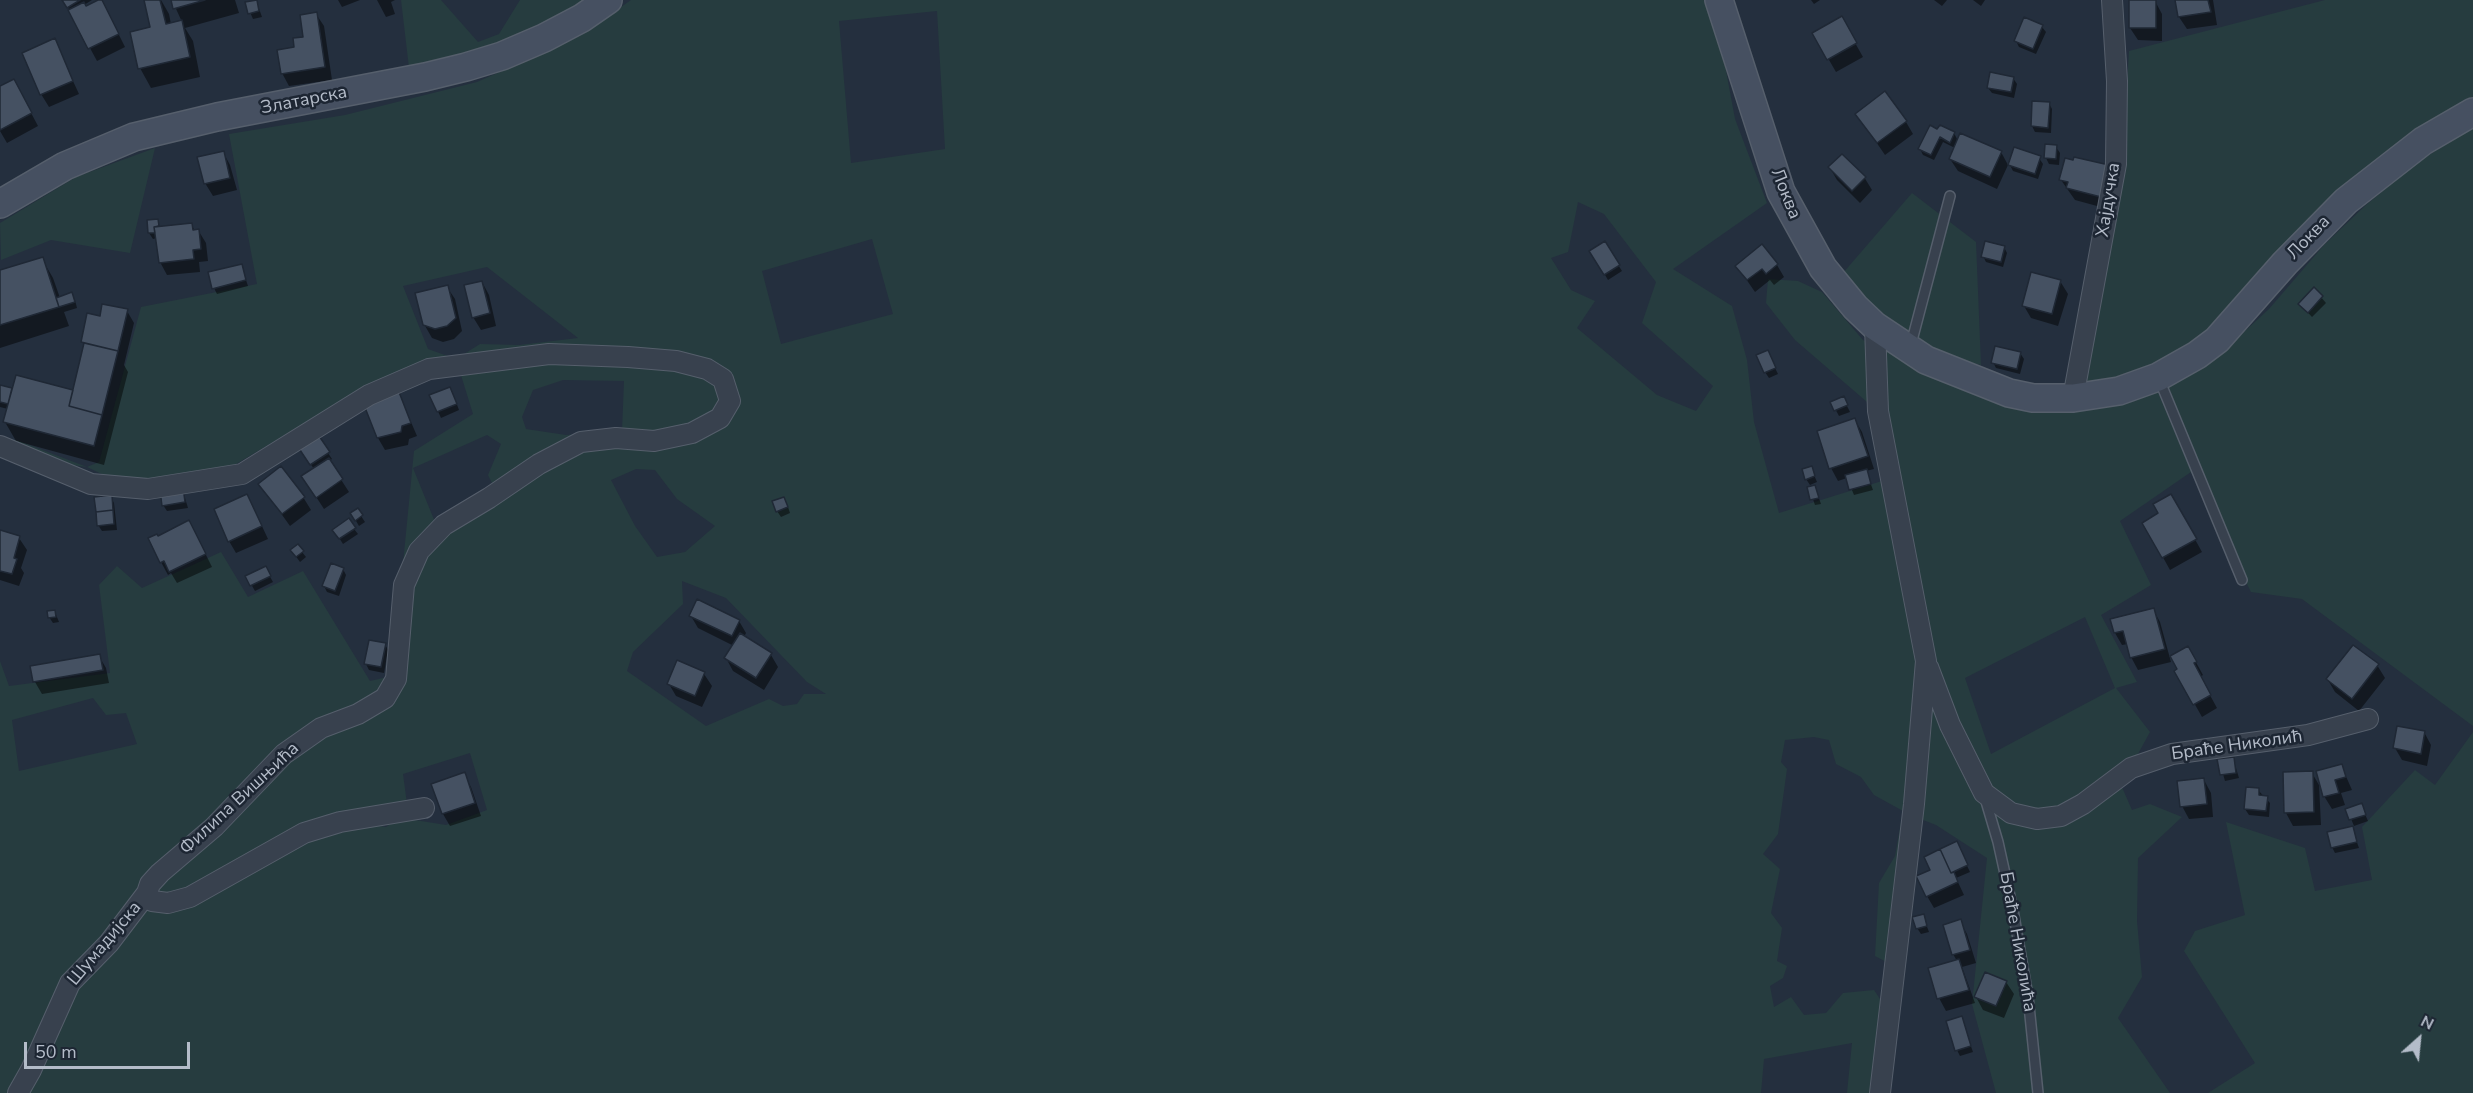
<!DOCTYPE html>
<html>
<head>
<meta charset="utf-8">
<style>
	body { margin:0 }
	#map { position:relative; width:2473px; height:1093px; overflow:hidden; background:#242f3e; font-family:"Nunito Sans",sans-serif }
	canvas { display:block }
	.north { position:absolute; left:2389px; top:1009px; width:60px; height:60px; -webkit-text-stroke:4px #1d2633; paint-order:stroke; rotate:27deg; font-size:16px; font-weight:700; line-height:24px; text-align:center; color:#b4bcc9 }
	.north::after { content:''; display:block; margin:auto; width:21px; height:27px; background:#b4bcc9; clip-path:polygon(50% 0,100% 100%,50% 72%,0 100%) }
	.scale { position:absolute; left:24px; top:1042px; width:166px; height:27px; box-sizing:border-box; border:3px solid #b4bcc9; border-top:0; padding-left:8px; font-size:18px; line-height:21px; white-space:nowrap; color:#b4bcc9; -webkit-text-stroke:4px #1d2633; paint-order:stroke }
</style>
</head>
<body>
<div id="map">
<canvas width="2473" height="1093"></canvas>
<div class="north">N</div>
<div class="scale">50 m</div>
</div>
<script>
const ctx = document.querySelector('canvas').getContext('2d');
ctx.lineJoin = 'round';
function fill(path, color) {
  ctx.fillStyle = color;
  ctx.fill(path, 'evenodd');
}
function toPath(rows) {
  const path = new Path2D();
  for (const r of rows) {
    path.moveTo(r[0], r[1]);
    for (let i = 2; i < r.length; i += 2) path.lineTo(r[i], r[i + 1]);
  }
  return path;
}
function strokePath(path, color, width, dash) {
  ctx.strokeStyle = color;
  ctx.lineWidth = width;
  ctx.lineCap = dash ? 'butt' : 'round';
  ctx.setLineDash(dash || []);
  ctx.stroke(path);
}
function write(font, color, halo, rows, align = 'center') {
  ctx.font = font + ' "Nunito Sans",sans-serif';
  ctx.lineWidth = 5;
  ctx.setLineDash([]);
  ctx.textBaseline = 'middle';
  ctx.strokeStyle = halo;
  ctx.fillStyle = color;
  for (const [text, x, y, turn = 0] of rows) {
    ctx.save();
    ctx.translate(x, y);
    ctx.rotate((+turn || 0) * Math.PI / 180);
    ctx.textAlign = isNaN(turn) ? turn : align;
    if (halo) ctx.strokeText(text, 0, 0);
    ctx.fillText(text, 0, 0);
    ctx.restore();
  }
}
fill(toPath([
	[401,0,441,0,478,42,499,34,520,0,591,0,566,16,479,53,409,68],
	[631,0,1709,0,1719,33,1735,119,1767,203,1673,269,1732,306,1747,360,1754,422,1779,513,1882,481,1867,402,1795,340,1766,303,1768,279,1798,281,1822,292,1863,340,2004,402,2157,390,2189,466,2169,387,2220,354,2269,309,2324,245,2366,205,2415,164,2473,127,2473,726,2302,599,2251,592,2191,472,2120,521,2151,585,2101,615,2137,682,2116,688,2150,732,2121,785,2132,810,2150,804,2182,817,2138,858,2137,921,2142,977,2118,1018,2170,1093,1996,1093,1972,1004,1987,858,1936,825,1918,818,1900,969,1875,956,1879,883,1895,856,1903,811,1874,795,1861,777,1836,764,1829,740,1814,737,1785,740,1781,762,1787,769,1778,834,1763,854,1780,869,1771,913,1782,928,1777,961,1787,966,1783,978,1770,986,1774,1007,1791,997,1804,1015,1826,1013,1843,993,1874,990,1894,1020,1882,1093,1847,1093,1852,1043,1764,1059,1761,1093,0,1093,0,661,9,686,110,673,99,585,117,566,142,588,221,552,248,597,303,571,370,681,392,676,414,451,473,414,456,359,290,432,236,464,150,497,87,467,0,456,0,437,19,441,87,467,99,462,141,307,257,284,229,134,345,115,477,82,580,36],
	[937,11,945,149,851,163,839,21],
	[1578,202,1604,214,1656,282,1642,323,1713,386,1696,411,1657,395,1577,328,1595,301,1571,290,1551,258,1568,252],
	[872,239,893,314,781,344,762,271],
	[487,267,578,338,519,345,480,344,456,359,428,349,403,286],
	[563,380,624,381,622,431,566,435,526,429,522,417,533,390],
	[487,435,501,444,488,475,494,487,435,522,413,468],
	[636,469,655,470,677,499,715,526,685,552,657,557,635,526,611,480],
	[682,581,726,598,807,682,826,694,804,694,797,704,783,706,769,699,706,726,627,671,633,652,683,604],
	[2085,617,2115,688,1991,754,1965,678],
	[93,698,106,715,126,713,137,744,19,771,12,720],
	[470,753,487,810,446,825,409,819,403,774],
	[328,817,398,819,386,827],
	[2325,0,2473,0,2473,100,2211,329,2172,357,2137,373,2086,384,2089,353,2122,168,2129,51],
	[155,148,130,253,51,240,1,260,0,223,76,177],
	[1912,193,1976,242,1981,365,1949,357,1903,331,1865,299,1843,273],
	[2473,732,2473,1093,2208,1093,2255,1063,2184,951,2195,931,2245,915,2226,822,2305,848,2315,891,2372,880,2362,827,2415,770,2435,785]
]), '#263c3f');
fill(toPath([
	[64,0,92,0,84,5,86,7,108,13,125,47,97,61],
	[146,0,161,0,169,14,171,24,182,22,172,0,235,0,239,13,185,28,193,41,200,77,151,88,140,68,152,28],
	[256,0,262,17,253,19,246,3],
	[338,0,360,0,342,7],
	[377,0,395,0,391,2,395,14,386,17],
	[1811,0,1820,0,1814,4],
	[1934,0,1947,0,1942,6],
	[1973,0,1985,0,1981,6],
	[2177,0,2213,0,2217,25,2187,29,2179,17],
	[2155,1,2162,14,2162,41,2138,40,2130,28],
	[316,14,324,26,332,80,289,86,282,73,296,49,305,38],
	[1841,18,1863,57,1836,72,1814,34],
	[2042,27,2046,32,2036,54,2019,47,2016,41],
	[54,40,79,94,49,107,41,94],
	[2013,78,2017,84,2014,98,1992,93,1988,88],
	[0,88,21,94,38,126,7,143,0,131],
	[2049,103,2052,109,2051,133,2035,132,2032,126],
	[1857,114,1906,122,1913,134,1885,155],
	[1930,127,1954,133,1958,141,2001,152,2008,165,1997,189,1958,171,1950,159,1955,148,1943,142,1934,160,1923,155,1920,149],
	[2056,147,2060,153,2059,165,2049,164,2046,158],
	[223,152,230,165,237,190,213,196,205,183],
	[2039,158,2043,164,2038,179,2013,171,2010,165],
	[2108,167,2108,209,2075,200,2061,180],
	[1830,168,1864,177,1872,190,1860,203,1837,180],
	[157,221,161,228,191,224,195,231,198,230,206,243,208,261,199,262,200,272,167,275,160,262,157,238,153,239,149,233],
	[1604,243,1622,271,1608,280,1591,251],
	[2004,247,2007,253,2003,267,1986,262,1983,256],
	[42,259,53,278,60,298,71,294,75,300,77,308,64,312,69,326,0,348,0,272],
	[241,265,248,286,217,294,214,288],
	[1777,265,1784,277,1774,285,1770,280,1755,292,1737,266],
	[2060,281,2068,294,2058,326,2031,318,2024,306],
	[482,282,489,295,496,326,481,330,473,317],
	[447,287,455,299,462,331,454,339,443,342,432,338,424,324],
	[2314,289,2326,303,2312,317,2300,304],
	[127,311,134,323,124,365,128,372,104,465,16,441,5,422,8,409,0,407,0,386,13,390,75,392,85,346,82,342,101,317],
	[2020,353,2024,359,2020,374,1996,368,1993,362],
	[1770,358,1778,374,1769,378,1765,372],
	[399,394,417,436,409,439,408,445,385,450,378,438],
	[453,394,459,410,441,418,431,396],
	[1832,403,1846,404,1850,412,1839,416],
	[1855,420,1862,432,1874,469,1866,471,1873,490,1854,495,1847,478,1838,481,1831,468],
	[303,453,328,453,332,459,329,461,349,492,324,509,311,489,314,469],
	[1811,468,1817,482,1810,485,1806,479],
	[260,484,303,497,311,510,290,526],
	[1815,487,1821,504,1815,505,1809,488],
	[182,488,188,508,167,511,163,505],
	[2171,496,2202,552,2170,570,2144,523,2160,514],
	[111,497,114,503,117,530,102,531,98,525],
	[787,504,790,513,781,517,777,511],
	[254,509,268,539,236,553,229,541],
	[357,510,365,522,359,526,352,514],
	[354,529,358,534,343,544,338,536],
	[0,532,19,538,27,550,21,568,24,573,19,586,0,580],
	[196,535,212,567,177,583,171,573,168,575,161,562,157,538],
	[292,551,302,552,306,557,300,562],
	[265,568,273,582,255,591,247,577],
	[343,569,346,575,339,596,327,592,324,586],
	[2153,609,2160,622,2171,662,2138,670,2131,657,2128,644,2122,645,2115,633,2112,620],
	[55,612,59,622,53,623,49,617],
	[691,616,739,621,746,633,744,637,771,655,778,667,764,690,733,671,726,658,734,646,698,628],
	[385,644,388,650,384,673,369,670,366,664],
	[2188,648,2203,675,2200,677,2217,708,2202,717,2176,671],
	[99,656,106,668,109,683,42,694,35,682],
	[2377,665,2385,678,2359,711,2335,692,2328,680],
	[704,674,712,686,702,707,676,696,669,684],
	[2424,732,2431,745,2427,766,2402,760,2395,748],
	[2233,758,2239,778,2225,781,2219,760],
	[2341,765,2352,790,2341,793,2345,805,2332,809,2324,796],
	[2312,773,2319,785,2321,825,2293,826,2286,813,2285,774],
	[464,774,471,787,481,816,450,826,443,814,433,785],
	[2204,780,2211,793,2213,817,2189,819,2182,806],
	[2258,790,2270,803,2269,817,2249,815,2245,809],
	[2361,805,2368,821,2354,826,2347,809],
	[2352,828,2359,848,2335,853,2332,847],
	[1959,849,1970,872,1956,878,1964,895,1934,908,1927,896,1932,870],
	[1923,916,1929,932,1921,934,1917,928],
	[1960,921,1967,934,1976,963,1962,967,1975,1003,1946,1011,1939,998,1957,961,1953,954],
	[2006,982,2014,994,2004,1018,1983,1010,1976,997],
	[1961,1018,1973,1052,1960,1056,1957,1050]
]), '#0007');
const building = toPath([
	[62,0,80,0,67,8,62,0],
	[98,0,102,0,119,34,88,49,68,10,84,2,86,6,98,0],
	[144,0,160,0,166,24,182,20,190,57,138,69,130,32,150,27,144,0],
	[171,0,205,0,173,9,171,0],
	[257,0,259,11,248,14,245,2,257,0],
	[2129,0,2156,0,2156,28,2129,28,2129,0],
	[2175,0,2208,0,2211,12,2178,17,2175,0],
	[317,12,325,67,281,74,277,50,294,47,293,38,303,37,300,15,317,12],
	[1842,16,1857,43,1827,60,1812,33,1842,16],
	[2024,17,2043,25,2033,49,2014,41,2024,17],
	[55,38,73,81,40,95,22,53,55,38],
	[1990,72,2014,77,2011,92,1987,88,1990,72],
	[14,79,32,113,0,130,0,86,14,79],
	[1885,91,1907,121,1877,143,1855,114,1885,91],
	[2032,101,2050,102,2048,128,2031,126,2032,101],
	[1930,125,1937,129,1940,125,1955,132,1950,143,1940,137,1931,155,1918,149,1930,125],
	[1960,133,2002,151,1990,177,1949,159,1960,133],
	[2045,144,2057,145,2056,159,2044,158,2045,144],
	[2014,147,2041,156,2035,174,2008,165,2014,147],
	[224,151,230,178,204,184,197,157,224,151],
	[1842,154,1866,177,1852,191,1828,167,1842,154],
	[2074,157,2109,165,2101,197,2066,188,2068,182,2059,180,2065,158,2073,160,2074,157],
	[158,219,159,226,154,227,155,233,148,233,147,220,158,219],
	[192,223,193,230,199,229,201,249,193,250,194,259,159,263,154,227,192,223],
	[1605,241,1620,265,1604,275,1589,251,1605,241],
	[1985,241,2005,246,2001,262,1981,257,1985,241],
	[1762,244,1778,264,1766,274,1762,269,1747,280,1735,266,1762,244],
	[43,257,59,307,0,325,0,270,43,257],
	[242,264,246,280,212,289,208,272,242,264],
	[2031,272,2061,280,2052,314,2022,306,2031,272],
	[482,281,490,313,472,318,464,285,482,281],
	[448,285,456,318,447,326,435,329,423,325,415,293,448,285],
	[2314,287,2323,296,2308,313,2298,304,2314,287],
	[72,292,75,302,59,307,56,298,72,292],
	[102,304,128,309,118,351,81,342,87,313,100,316,102,304],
	[84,343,118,351,102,415,69,406,84,343],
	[1995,346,2021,352,2017,369,1991,363,1995,346],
	[1768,350,1776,368,1764,373,1756,355,1768,350],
	[16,375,73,390,69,406,102,415,94,446,3,422,16,375],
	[0,385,12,388,8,404,0,402,0,385],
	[450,387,457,404,437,412,429,395,450,387],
	[399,392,411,423,402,426,401,432,377,438,364,405,399,392],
	[1844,396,1848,405,1834,411,1830,402,1844,396],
	[1855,418,1868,456,1829,469,1817,431,1855,418],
	[317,433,330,452,310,465,298,447,317,433],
	[329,458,343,479,316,498,301,476,329,458],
	[281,466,305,497,282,514,258,484,281,466],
	[1812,466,1815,476,1805,480,1802,469,1812,466],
	[1867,469,1871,484,1849,490,1845,475,1867,469],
	[1815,485,1819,498,1810,500,1807,487,1815,485],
	[183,487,185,502,162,506,160,490,183,487],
	[247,494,262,526,228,542,214,509,247,494],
	[2171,494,2197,539,2162,558,2142,523,2158,513,2153,504,2171,494],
	[112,495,113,510,96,512,94,497,112,495],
	[784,497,788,507,776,512,772,501,784,497],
	[358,508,363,515,355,521,350,513,358,508],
	[113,510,114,524,97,526,96,512,113,510],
	[349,518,356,528,339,539,332,530,349,518],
	[189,520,206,554,169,572,164,561,160,563,148,538,157,534,158,536,189,520],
	[0,530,20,536,14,558,17,559,12,574,0,571,0,530],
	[298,544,304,551,296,557,290,550,298,544],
	[331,563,344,568,335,591,322,586,331,563],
	[266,566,271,576,250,586,245,576,266,566],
	[697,599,740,620,732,636,689,616,697,599],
	[2154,608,2165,649,2130,658,2123,631,2114,633,2110,619,2154,608],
	[55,610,56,617,48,618,47,611,55,610],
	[740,633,772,653,756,678,724,658,740,633],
	[369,640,386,643,381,667,364,664,369,640],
	[2353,645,2379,664,2352,699,2326,679,2353,645],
	[2188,646,2197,662,2194,663,2211,695,2193,705,2174,671,2177,669,2170,656,2188,646],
	[100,654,103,670,33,682,30,666,100,654],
	[677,660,705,672,695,696,667,684,677,660],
	[2397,726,2425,731,2421,754,2393,748,2397,726],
	[2234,757,2236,773,2220,775,2217,759,2234,757],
	[2342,764,2346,777,2335,780,2339,793,2323,797,2316,771,2342,764],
	[2313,771,2314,812,2284,813,2283,772,2313,771],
	[465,772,475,803,442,814,431,784,465,772],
	[2204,778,2207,804,2180,807,2177,781,2204,778],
	[2246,787,2259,788,2259,795,2268,796,2266,811,2244,809,2246,787],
	[2362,803,2366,815,2349,820,2345,809,2362,803],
	[2353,826,2357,842,2331,848,2327,832,2353,826],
	[1957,841,1968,865,1951,873,1940,849,1957,841],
	[1940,849,1951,873,1954,872,1958,882,1926,897,1916,876,1930,870,1924,857,1940,849],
	[1924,914,1927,926,1916,929,1912,917,1924,914],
	[1961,919,1970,950,1952,955,1943,925,1961,919],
	[1959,959,1969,990,1937,999,1928,968,1959,959],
	[1985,972,2007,981,1996,1006,1974,997,1985,972],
	[1962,1016,1971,1046,1955,1051,1946,1021,1962,1016]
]);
fill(building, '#455162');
strokePath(building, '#1f2835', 1.5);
const service = toPath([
	[1910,348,1950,196],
	[2159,379,2242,580],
	[1985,798,1998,842,2013,910,2028,996,2038,1093]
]);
const minor = toPath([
	[1875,326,1878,411,1926,661,1914,804,1880,1093],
	[2073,398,2116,164,2117,81,2112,0],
	[0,446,91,484,148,489,242,474,369,395,429,369,549,354,628,357,676,361,707,369,723,379,730,401,720,418,692,433,654,441,616,438,581,442,539,464,489,498,444,525,419,551,404,585,396,679,385,698,358,714,321,728,284,754,214,827,160,873,150,884,147,893,152,901,168,903,190,897,304,833,340,822,424,808],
	[1928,667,1950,725,1984,793,2011,813,2037,819,2061,816,2083,804,2131,768,2172,754,2308,735,2368,719],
	[18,1093,31,1070,70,983,109,943,147,893]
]);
const secondary = toPath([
	[1719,0,1781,192,1823,268,1855,307,1875,326,1926,360,2009,393,2033,398,2073,398,2119,391,2158,377,2197,355,2217,340,2285,263,2346,201,2423,141,2473,112],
	[0,204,65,166,134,137,217,117,425,77,466,67,502,56,544,38,582,18,608,0]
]);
strokePath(service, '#565f6c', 12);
strokePath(minor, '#565f6c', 22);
strokePath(secondary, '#565f6c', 30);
strokePath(service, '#38414e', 9);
strokePath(minor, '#38414e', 20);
strokePath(secondary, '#465061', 27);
write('18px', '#b4bcc9', '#1d2633', [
	["Златарска",304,101,-11],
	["Локва",1785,194,68],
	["Хајдучка",2109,200,-81],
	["Локва",2309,238,-46],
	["Браће Николић",2237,746,-8],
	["Филипа Вишњића",240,799,-43],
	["Браће Николића",2017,942,80],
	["Шумадијска",105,944,-50]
]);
</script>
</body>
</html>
